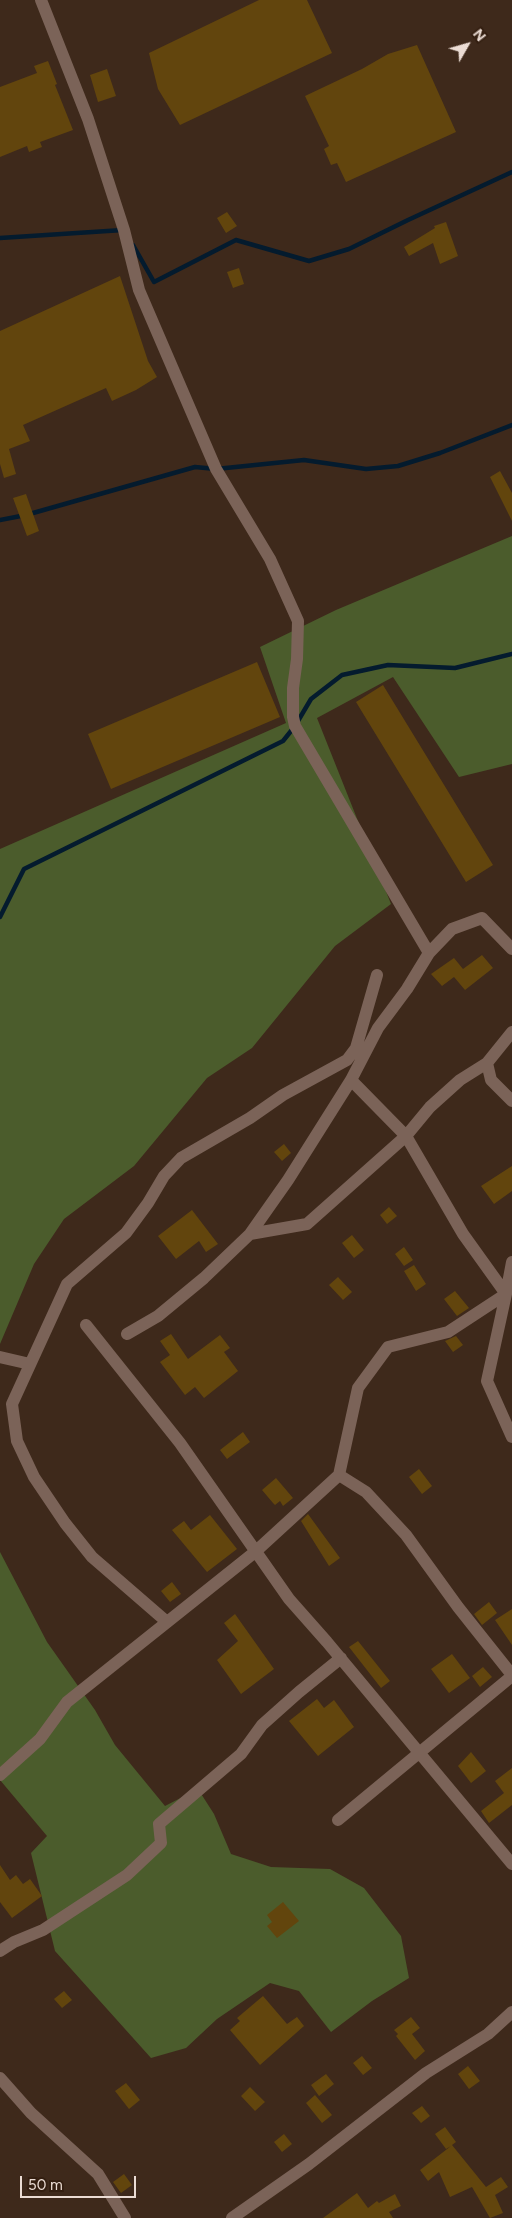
<!DOCTYPE html>
<html>
<head>
<meta charset="utf-8">
<style>
	body { margin:0 }
	#map { position:relative; width:512px; height:2218px; overflow:hidden; background:#3e291b; font-family:Figtree,sans-serif }
	canvas { display:block }
	.north { position:absolute; left:442px; top:20px; width:50px; height:50px; -webkit-text-stroke:4px #341f11; paint-order:stroke; rotate:52deg; font-size:14px; font-weight:700; line-height:20px; text-align:center; color:#ebdcd4 }
	.north::after { content:''; display:block; margin:auto; width:18px; height:22px; background:#ebdcd4; clip-path:polygon(50% 0,100% 100%,50% 72%,0 100%) }
	.scale { position:absolute; left:20px; top:2176px; width:116px; height:22px; box-sizing:border-box; border:2px solid #ebdcd4; border-top:0; padding-left:6px; font-size:15px; line-height:18px; white-space:nowrap; color:#ebdcd4; -webkit-text-stroke:4px #341f11; paint-order:stroke }
</style>
</head>
<body>
<div id="map">
<canvas width="512" height="2218"></canvas>
<div class="north">N</div>
<div class="scale">50 m</div>
</div>
<script>
const ctx = document.querySelector('canvas').getContext('2d');
ctx.lineJoin = 'round';
function fill(path, color) {
  ctx.fillStyle = color;
  ctx.fill(path, 'evenodd');
}
function toPath(rows) {
  const path = new Path2D();
  for (const r of rows) {
    path.moveTo(r[0], r[1]);
    for (let i = 2; i < r.length; i += 2) path.lineTo(r[i], r[i + 1]);
  }
  return path;
}
function strokePath(path, color, width, dash) {
  ctx.strokeStyle = color;
  ctx.lineWidth = width;
  ctx.lineCap = dash ? 'butt' : 'round';
  ctx.setLineDash(dash || []);
  ctx.stroke(path);
}
fill(toPath([
	[512,536,512,764,459,777,393,677,317,718,391,904,335,946,252,1048,207,1078,134,1166,64,1219,34,1264,0,1344,0,849,286,723,260,647,336,610],
	[0,1552,47,1642,95,1710,115,1745,165,1806,198,1789,214,1814,231,1854,271,1867,330,1869,364,1888,401,1936,409,1978,372,2001,331,2032,299,1991,270,1983,217,2019,186,2048,151,2058,55,1951,31,1853,47,1836,0,1780]
]), '#4b5c2c');
strokePath(toPath([
	[0,238,123,230],
	[133,245,154,282,236,240,309,261,349,249,408,220,512,172],
	[0,520,26,515,195,467,216,469,304,460,366,469,398,466,440,453,512,425],
	[0,917,24,869,283,741,295,726,311,699,342,675,388,665,455,668,512,654]
]), '#041b2e', 4.5);
fill(toPath([
	[259,0,307,0,332,53,180,125,158,89,149,53],
	[417,45,456,132,346,182,337,163,331,165,324,149,329,146,305,96,362,69,388,54],
	[48,61,57,84,55,85,73,130,40,142,42,147,29,152,27,146,0,157,0,87,37,73,34,66],
	[107,69,116,96,98,102,90,75],
	[227,212,237,226,226,233,217,218],
	[446,222,458,256,440,264,433,243,409,256,404,247,435,228,434,226],
	[239,268,244,284,233,288,227,272],
	[120,276,148,361,157,377,136,390,112,401,106,388,23,425,30,441,9,449,16,474,4,478,0,464,0,331],
	[500,471,512,493,512,521,490,477],
	[26,494,39,531,27,536,13,498],
	[257,662,280,717,111,789,88,734],
	[383,685,493,865,466,882,356,702],
	[482,955,493,968,465,990,454,977,442,986,431,974,454,958,463,969],
	[284,1144,291,1153,282,1161,274,1152],
	[512,1166,512,1191,494,1204,481,1186],
	[389,1207,397,1216,387,1224,380,1215],
	[192,1210,218,1244,206,1252,199,1241,176,1259,158,1236],
	[352,1235,364,1250,354,1258,342,1243],
	[404,1247,413,1260,404,1266,395,1254],
	[414,1265,426,1284,416,1291,404,1271],
	[338,1277,352,1292,343,1300,329,1285],
	[455,1291,469,1308,457,1316,444,1299],
	[171,1334,188,1359,220,1335,230,1348,224,1352,238,1371,204,1398,195,1387,185,1395,160,1362,170,1355,160,1341],
	[456,1336,463,1345,453,1352,445,1341],
	[243,1432,250,1442,227,1459,220,1450],
	[419,1469,432,1486,422,1494,409,1477],
	[276,1478,293,1498,283,1506,280,1501,275,1505,273,1503,262,1490],
	[308,1514,340,1558,329,1566,301,1521],
	[210,1515,237,1549,207,1572,172,1530,184,1521,191,1530],
	[172,1582,181,1594,170,1602,161,1591],
	[489,1602,497,1613,482,1625,474,1614],
	[512,1609,512,1645,495,1620],
	[235,1614,274,1669,241,1694,217,1660,238,1641,224,1623],
	[358,1641,390,1681,381,1688,349,1647],
	[452,1654,470,1678,449,1693,431,1669],
	[483,1667,492,1677,480,1687,472,1676],
	[317,1699,324,1708,334,1700,354,1727,318,1756,289,1721],
	[471,1752,486,1771,471,1783,458,1766],
	[512,1768,512,1805,489,1823,481,1811,504,1793,495,1781],
	[0,1865,10,1880,16,1875,23,1884,30,1879,42,1896,12,1918,0,1902],
	[283,1902,299,1921,277,1938,267,1926,272,1922,267,1915],
	[64,1991,72,2000,62,2008,54,1999],
	[263,1996,287,2024,297,2017,304,2026,260,2065,230,2030,240,2021,237,2018],
	[411,2017,420,2028,412,2034,425,2051,415,2060,396,2036,398,2034,394,2030],
	[362,2056,372,2068,363,2075,353,2063],
	[468,2066,480,2081,469,2089,458,2074],
	[326,2074,334,2084,319,2096,311,2085],
	[126,2083,140,2100,129,2109,115,2091],
	[250,2087,265,2102,255,2111,241,2096],
	[315,2095,332,2115,322,2123,306,2103],
	[422,2106,430,2116,421,2123,412,2113],
	[445,2127,456,2142,452,2145,486,2187,501,2177,508,2187,495,2195,503,2213,490,2218,472,2187,450,2197,439,2172,428,2181,420,2170,451,2146,446,2149,435,2134],
	[284,2134,292,2144,282,2152,274,2142],
	[124,2174,132,2185,121,2193,113,2182],
	[357,2193,368,2208,377,2201,379,2203,395,2194,401,2206,389,2212,393,2218,323,2218]
]), '#62450d');
strokePath(toPath([
	[41,0,88,119,124,230,139,290,216,469,270,559,298,621,297,659,293,688,293,717,295,726,429,953],
	[512,1032,487,1063,491,1080,512,1101],
	[351,1080,406,1136,463,1234,506,1294,487,1381,512,1437],
	[250,1234,307,1224,406,1136,430,1107,460,1080,487,1063],
	[86,1325,180,1443,289,1599,327,1642,512,1864],
	[127,1334,158,1316,204,1278,250,1234,288,1180,351,1080,378,1028,407,989,429,953,452,929,482,918,512,949],
	[0,1357,30,1364],
	[339,1475,366,1492,406,1535,458,1607,512,1675],
	[167,1622,92,1557,65,1523,34,1477,17,1441,12,1404,67,1284,126,1233,148,1203,164,1176,181,1158,250,1118,283,1095,347,1060,356,1048,377,975],
	[0,1775,40,1739,67,1702,255,1552,339,1475,358,1388,388,1347,448,1332,506,1294,512,1262],
	[338,1820,512,1676],
	[0,1951,14,1942,43,1930,127,1875,161,1843,159,1824,241,1754,262,1725,299,1692,341,1658],
	[0,2078,31,2113,98,2174,125,2218],
	[232,2218,309,2164,426,2073,488,2034,512,2012]
]), '#7b6358', 12);
</script>
</body>
</html>
